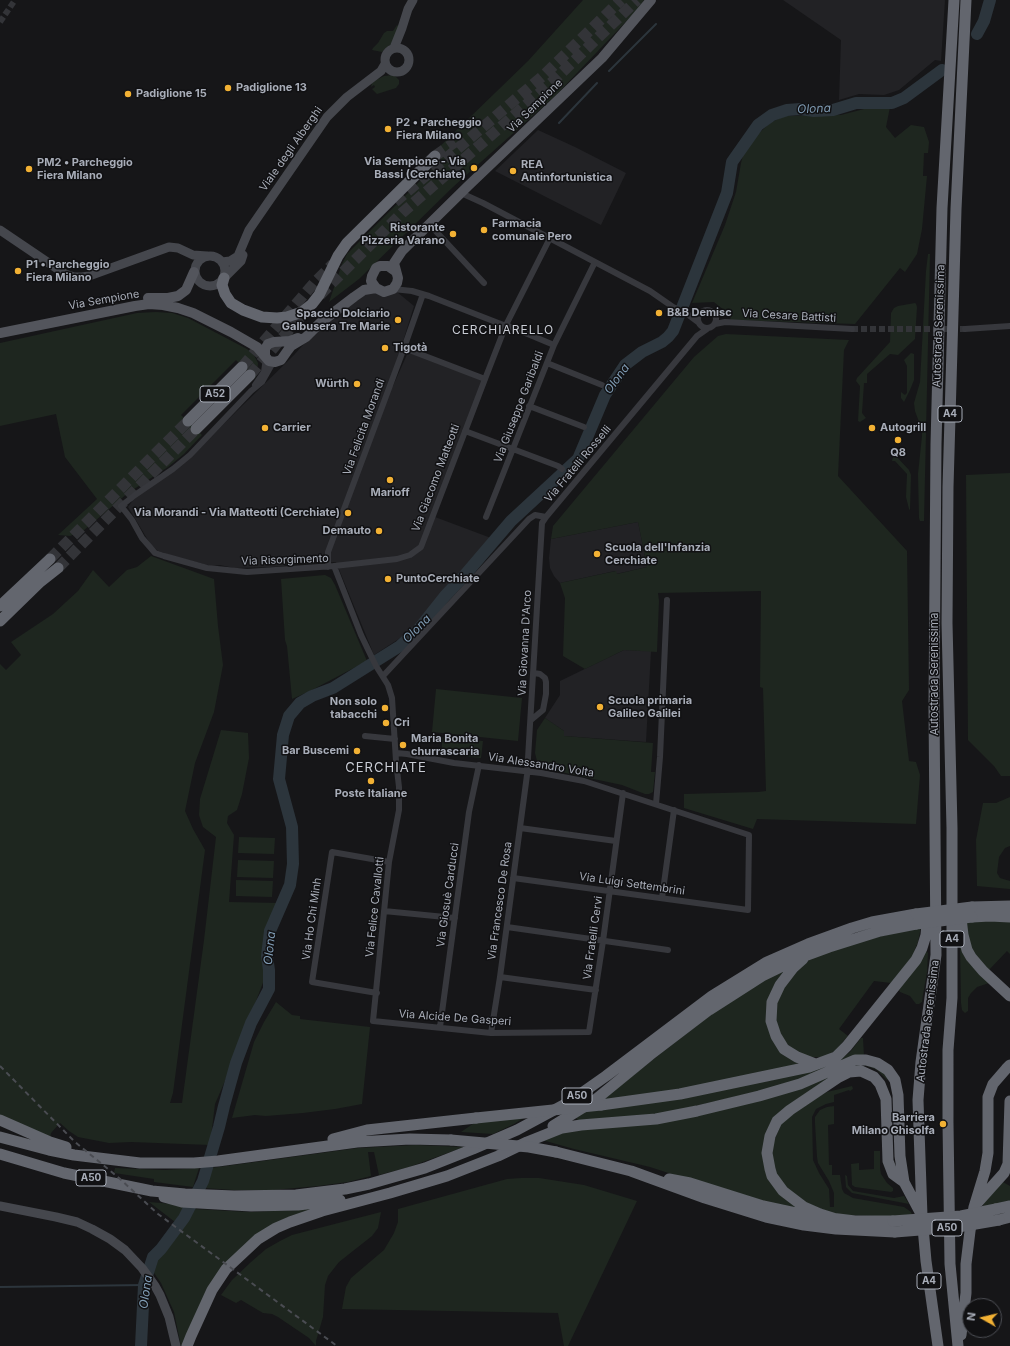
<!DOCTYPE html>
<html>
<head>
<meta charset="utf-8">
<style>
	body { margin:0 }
	#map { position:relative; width:1010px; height:1346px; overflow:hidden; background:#161618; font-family:Inter,sans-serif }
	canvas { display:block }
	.north { position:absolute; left:962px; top:1298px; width:40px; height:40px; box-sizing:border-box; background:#111113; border:1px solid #4d4f55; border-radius:50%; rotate:278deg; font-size:11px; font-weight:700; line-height:16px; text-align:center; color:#a8adb8 }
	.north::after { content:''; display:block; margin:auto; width:14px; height:18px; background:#f2b134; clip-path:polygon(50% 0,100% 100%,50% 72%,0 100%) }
</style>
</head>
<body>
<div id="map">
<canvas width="1010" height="1346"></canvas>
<div class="north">N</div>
</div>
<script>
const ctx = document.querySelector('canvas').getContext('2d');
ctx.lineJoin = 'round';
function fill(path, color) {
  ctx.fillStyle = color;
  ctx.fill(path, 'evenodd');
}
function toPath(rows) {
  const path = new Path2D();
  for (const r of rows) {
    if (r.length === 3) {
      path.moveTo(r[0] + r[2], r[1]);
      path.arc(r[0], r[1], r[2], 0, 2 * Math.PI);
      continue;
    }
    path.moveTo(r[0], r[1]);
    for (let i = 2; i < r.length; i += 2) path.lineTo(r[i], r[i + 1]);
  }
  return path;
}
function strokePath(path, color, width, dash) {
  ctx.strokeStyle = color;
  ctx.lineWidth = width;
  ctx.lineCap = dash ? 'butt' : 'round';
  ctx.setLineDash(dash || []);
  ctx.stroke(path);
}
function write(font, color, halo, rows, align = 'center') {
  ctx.font = font + ' Inter,sans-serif';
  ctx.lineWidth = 3;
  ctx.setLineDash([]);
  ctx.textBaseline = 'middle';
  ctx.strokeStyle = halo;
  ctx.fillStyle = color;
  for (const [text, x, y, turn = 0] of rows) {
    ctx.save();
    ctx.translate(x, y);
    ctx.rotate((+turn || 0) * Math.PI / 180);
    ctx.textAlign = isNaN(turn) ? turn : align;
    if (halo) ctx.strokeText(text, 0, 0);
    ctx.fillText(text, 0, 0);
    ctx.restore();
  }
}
fill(toPath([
	[783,0,945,0,941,61,935,60,899,90,884,95,859,94,839,100,841,40],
	[538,130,575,147,626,173,601,225,495,171],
	[366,292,397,292,414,306,390,383,393,386,409,350,488,379,435,517,491,538,469,565,411,631,374,655,336,562,285,565,284,566,272,567,234,568,220,565,212,566,179,558,158,551,151,545,128,507,136,496,191,456,294,355,318,328],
	[638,522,647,567,616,574,615,571,560,583,554,576,550,568,549,558,551,539],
	[624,650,651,651,646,742,564,736,564,731,545,718,560,695,560,681]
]), '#222225');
fill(toPath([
	[583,0,644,0,639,8,556,95,453,187,359,279,329,302,342,264,347,254,441,160,434,152,528,61],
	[397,25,399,26,392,44,387,47,382,52,372,50,373,48,378,43,384,33,387,31,393,31],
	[393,75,396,77,399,80,399,84,396,88,377,94,372,89,375,87,374,85,371,87,372,83,376,80,384,76],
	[890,107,886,127,895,138,911,125,924,127,929,142,928,153,924,153,923,176,927,176,922,229,917,254,905,272,900,268,855,324,730,320,731,316,714,302,692,303,725,225,736,192,741,163,744,152,758,134,770,123,784,116,841,115,864,109],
	[928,254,930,254,924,521,920,521,919,518,918,474,922,436,922,430,915,411,914,403,920,382,926,271],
	[915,303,916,304,917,307,915,339,898,355,890,354,867,374,867,383,864,383,862,413,866,418,860,422,858,421,860,386,856,381,857,378,890,342,891,313,894,308,898,306],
	[156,312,172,313,188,318,247,349,254,355,258,363,257,374,255,379,236,360,181,415,202,435,184,454,168,467,128,493,83,531,70,536,58,535,97,499,65,457,56,414,0,426,0,343,137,313],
	[726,334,849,340,844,350,838,476,907,551,909,690,902,701,909,761,916,762,920,775,916,824,757,819,753,829,684,808,684,794,758,792,766,791,763,688,760,687,761,591,658,593,659,601,657,652,624,650,585,669,563,656,565,598,560,583,616,571,617,574,647,567,638,522,551,539,553,526,694,357,718,336],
	[911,353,914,354,914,380,910,390,904,402,901,398,901,392,905,395,907,393,907,366,904,360],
	[895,455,909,470,911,475,910,510,909,509,906,497,907,474,895,461,892,461,893,457],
	[1010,473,1010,776,1001,776,994,766,968,740,966,475],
	[151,556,214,579,218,626,223,665,214,712,195,763,185,811,193,829,205,850,173,1093,170,1103,182,1103,204,940,216,837,203,827,199,815,200,799,221,730,248,733,249,758,242,794,237,810,228,816,227,823,234,835,229,902,279,903,263,944,264,980,228,1074,215,1104,210,1145,131,1142,109,1143,78,1137,69,1131,60,1123,51,1133,50,1139,0,1115,0,664,6,670,21,655,11,642,53,614,78,591,93,570,109,587,127,570,137,567],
	[325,575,331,578,335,585,367,661,310,691,292,699,287,646,285,640,281,579],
	[436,689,522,698,518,741,432,732],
	[545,718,564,731,564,736,653,743,651,772,655,772,653,792,649,794,645,794,622,785,542,768,538,765,535,753,537,730],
	[442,737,483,741,481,758,442,754],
	[1010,797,1010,846,1005,848,999,857,997,873,1000,878,1010,881,1010,889,977,886,976,840,983,803,996,803],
	[239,837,275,838,274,854,238,853],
	[238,860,274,861,273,878,237,877],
	[236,880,273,881,272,897,236,896],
	[1010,919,1010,954,1007,951,988,971,973,954,964,921],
	[921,927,918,942,912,957,891,983,874,981,839,1029,848,1036,835,1051,828,1055,822,1057,808,1057,793,1051,778,1033,774,1008,785,984,806,962,830,948],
	[960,945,961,945,989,983,977,987,971,993,968,998,968,1011,965,1013,962,1010,961,1003],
	[926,951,928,953,927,972,923,995,922,1002,919,1004,916,1004,910,996,900,992,899,990],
	[789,966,767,1016,797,1062,797,1065,668,1093,600,1101,731,999],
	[276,1002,292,1015,300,1016,300,1019,370,1027,362,1104,335,1109,303,1113,266,1116,255,1115,232,1118,254,1042,264,1022],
	[861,1038,863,1038,864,1056,785,1085,652,1116,579,1121,576,1118,576,1117,588,1110,841,1059,850,1052],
	[867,1063,885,1073,888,1079,887,1080,877,1070,870,1067,863,1065,851,1066,788,1108,764,1157,799,1210,727,1192,650,1167,574,1149,542,1140,569,1130,638,1125,842,1068],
	[852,1086,853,1089,850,1091,849,1090,834,1095,834,1102,826,1104,816,1109,812,1117,813,1160,819,1173,829,1189,830,1207,834,1207,834,1193,829,1181,818,1163,817,1157,815,1123,815,1117,820,1110,827,1107,834,1106,834,1124,828,1125,829,1165,832,1165,832,1175,840,1175,842,1189,844,1193,853,1198,904,1207,911,1212,912,1215,911,1217,837,1215,806,1203,786,1189,773,1170,771,1148,782,1122,816,1098,827,1092],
	[527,1116,514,1124,493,1134,461,1132,477,1121],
	[416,1145,464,1147,409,1167,379,1175,374,1152,368,1152,371,1176,348,1182,318,1186,273,1190,233,1190,204,1188,211,1168,358,1148],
	[874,1151,880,1151,880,1168,881,1174,887,1183,893,1188,893,1191,891,1192,855,1187,852,1185,851,1164,859,1163,859,1170,874,1169],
	[115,1168,165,1170,199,1168,193,1187,154,1182,154,1179,114,1173],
	[845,1175,847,1176,848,1185,853,1191,894,1198,904,1196,909,1204,852,1193,846,1187],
	[521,1178,539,1178,584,1185,637,1201,568,1346,564,1346,558,1313,342,1309,346,1287,351,1278,384,1250,394,1233,398,1222,398,1209,507,1179],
	[1003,1182,1010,1186,1010,1202,982,1208,984,1203],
	[149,1202,185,1205,175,1222],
	[319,1207,241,1249,184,1346,181,1346,174,1312,161,1283,152,1270,159,1257,188,1220,195,1209,249,1212,298,1210],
	[381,1212,378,1228,372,1236,339,1262,328,1276,325,1285,323,1317,316,1341,316,1346,309,1338,278,1317,272,1314,263,1313,241,1300,236,1303,221,1295,232,1280,251,1262,266,1249,280,1241,292,1235]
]), '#1e261f');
strokePath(toPath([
	[609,71,656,24],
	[559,123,597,83],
	[0,1287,144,1285]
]), '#2c353c', 2);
strokePath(toPath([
	[977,34,984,21,990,0],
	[141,1346,144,1285,153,1257,161,1249,184,1218,203,1181,219,1127,224,1106,236,1063,251,1023,269,989,269,970,267,956,270,931,290,885,293,864,292,827,279,779,283,735,289,716,300,703,312,696,333,688,400,646,418,630,445,596,464,576,511,521,578,459,605,395,625,365,642,352,662,342,668,337,673,331,727,193,732,162,758,125,772,115,787,110,800,109,814,111,833,110,856,103,892,103,904,98,942,70]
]), '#2c353c', 12);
strokePath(toPath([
	[0,22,15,0],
	[852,329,965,329]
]), '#333438', 6, [6, 3]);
strokePath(toPath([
	[435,156,455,142],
	[395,202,544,75,621,0],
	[320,295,402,213,551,83,637,0],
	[242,367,314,283,333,264],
	[250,375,308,308],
	[50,559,188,421],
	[58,568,196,429]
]), '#333438', 11, [11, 5.5]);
strokePath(toPath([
	[461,193,483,203,650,291,673,307,686,313,698,322],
	[430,225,484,283],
	[393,289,412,291,429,296,506,326],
	[707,319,9],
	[715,324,725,322,852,329],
	[506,325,554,345],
	[965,329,1010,326],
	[275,362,271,366,262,382,251,391,190,455,173,469,135,495,121,506,132,520,142,538,149,546,155,553,164,556,207,568,247,572,334,566,361,635,376,666,388,685,392,698,396,761,399,787,399,810,389,862,373,1021,491,1033,589,1032,603,941,623,793],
	[547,363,602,385],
	[485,379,506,325,550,238],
	[255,385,264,372,266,358],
	[529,406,584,427],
	[465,431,558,466,562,469],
	[486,517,554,345,595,262],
	[334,566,397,559,410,555,421,547,485,379,404,348],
	[328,567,328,552,404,348,423,294],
	[383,676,529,519,535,515,546,517],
	[531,720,543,710,546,694,546,682,545,678,540,674,534,673],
	[365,736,395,739],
	[396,753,407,754,454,763,541,773,584,781,749,835,748,910,513,878],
	[656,804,660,757,667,600],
	[520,828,616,841],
	[662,898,674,810],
	[384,911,455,918],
	[507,927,668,950],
	[500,977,596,990],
	[377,993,312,982,332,852,389,862],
	[440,1027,469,812,479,765],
	[491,1033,500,977,527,775,542,523,546,517,697,336,707,329]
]), '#37383d', 6);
strokePath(toPath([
	[397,60,12],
	[394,48,402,28,408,9,413,0],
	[0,230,65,274,74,277,82,277,89,276,169,247,178,248,193,255,207,256],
	[210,271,15],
	[222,262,230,261,238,256,249,230,327,117,347,97,381,71,385,64],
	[224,278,241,261,243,255],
	[0,1206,56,1217,77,1222,92,1229,110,1239,125,1250,142,1268,155,1286,160,1295,169,1317,176,1346]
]), '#45474d', 9);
strokePath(toPath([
	[395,271,388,266,380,266,376,268,372,276,371,281,376,288,384,292,393,289,397,283,398,278,394,263,402,251,468,186,602,58,651,0],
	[148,298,168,298,178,296,186,290,194,272],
	[0,333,135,306,149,304,163,305,178,308,193,313,231,332,257,347,269,361,275,362,281,360,288,350,291,346,306,337,320,323,354,297,364,290,376,288],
	[265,356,265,349,268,344,274,342,290,341,298,338]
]), '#53555c', 10);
strokePath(toPath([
	[224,278,222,285,225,294,231,303,243,310,262,317,277,318,287,317,302,312,312,304,319,295,338,256,347,243,435,156],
	[188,421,242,367],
	[196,429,250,375],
	[0,606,50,559],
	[0,621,39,583,58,568],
	[972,907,1010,906],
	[960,910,963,935,967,950,971,957,983,971,1010,996],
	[972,917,990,916,1010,917],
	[803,959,793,968,780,985,772,1002,771,1021,776,1036,784,1049,797,1057,815,1064],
	[601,1105,680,1094,809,1067,836,1057,847,1046,916,960,922,948,926,935,928,914],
	[0,1120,50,1142,66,1147],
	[553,1126,595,1100,650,1055,709,1010,762,976,799,958,829,947,880,931,916,924],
	[0,1137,49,1150,74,1155,140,1163,194,1163,218,1161,357,1142,410,1139,451,1140],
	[333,1139,367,1130,476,1118],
	[556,1152,631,1171,705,1198,766,1217,804,1225,836,1229,895,1232],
	[0,1154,64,1173,152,1191,185,1194,234,1196,296,1195,345,1189,369,1184,425,1168,473,1149,517,1130,569,1102,606,1076,712,996,767,962,808,944,852,928,872,922,916,914],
	[669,1179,690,1183,763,1206,805,1215,855,1221,893,1221],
	[164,1197,182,1202,251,1206,298,1205,340,1200],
	[978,1202,1004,1173,1008,1164,1010,1101],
	[996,1209,1010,1206],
	[836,1219,820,1214,804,1207,783,1191,772,1176,770,1169,767,1153,770,1136,777,1121,790,1110,839,1077,849,1072,861,1071,874,1077,880,1084,886,1099,888,1161,893,1174,904,1182],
	[999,1220,1010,1217],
	[961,1335,966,1293,966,1264,970,1231,974,1207,985,1171,988,1153,988,1097,993,1084,1006,1069,1010,1065],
	[187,1346,191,1336,212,1290,226,1269,258,1239,276,1228,290,1222,322,1211,390,1193,447,1176,498,1156,527,1142,562,1128,581,1125,656,1119,697,1111,759,1096,800,1084,855,1060,866,1060,877,1063,888,1070,895,1080,898,1095,900,1156,904,1182,921,1214],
	[938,1346,926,1261,922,1216,918,1100,921,1062,936,955,934,707,936,444,942,208,954,0],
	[958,1346,950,1264,948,1123,948,1050,952,998,952,828,947,623,948,487,956,209,966,0]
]), '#63666e', 11);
strokePath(toPath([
	[0,1066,75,1142,119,1178,158,1214,337,1346]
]), '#4a4c52', 2, [5, 4]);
strokePath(toPath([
	[916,914,972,907],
	[916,924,972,917],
	[476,1118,601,1105],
	[451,1140,529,1147,556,1152],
	[893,1221,961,1216,996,1209],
	[895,1232,958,1227,999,1220]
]), '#63666e', 11);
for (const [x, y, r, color] of [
	[228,88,4,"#f2b134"],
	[128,94,4,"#f2b134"],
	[388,129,4,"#f2b134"],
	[474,168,4,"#f2b134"],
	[29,169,4,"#f2b134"],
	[513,171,4,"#f2b134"],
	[484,230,4,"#f2b134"],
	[453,234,4,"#f2b134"],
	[18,271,4,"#f2b134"],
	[659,313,4,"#f2b134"],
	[398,320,4,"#f2b134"],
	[385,348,4,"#f2b134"],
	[357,384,4,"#f2b134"],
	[265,428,4,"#f2b134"],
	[872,428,4,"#f2b134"],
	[898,440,4,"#f2b134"],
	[390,480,4,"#f2b134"],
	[348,513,4,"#f2b134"],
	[379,531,4,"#f2b134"],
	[597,554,4,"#f2b134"],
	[388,579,4,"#f2b134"],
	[600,707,4,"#f2b134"],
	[385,708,4,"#f2b134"],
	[386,723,4,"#f2b134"],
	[403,745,4,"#f2b134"],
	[357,751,4,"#f2b134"],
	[371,781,4,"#f2b134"],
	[943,1124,4,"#f2b134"]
]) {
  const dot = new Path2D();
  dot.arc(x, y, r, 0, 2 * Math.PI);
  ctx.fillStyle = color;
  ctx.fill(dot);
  strokePath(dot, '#111113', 1.5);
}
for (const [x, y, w] of [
	[215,394,30],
	[950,414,24],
	[952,939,24],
	[577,1096,30],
	[91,1178,30],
	[947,1228,30],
	[929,1281,24]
]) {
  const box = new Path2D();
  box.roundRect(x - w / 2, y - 8, w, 16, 3);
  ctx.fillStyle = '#111113';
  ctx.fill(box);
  strokePath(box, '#a8adb8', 1);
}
write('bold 10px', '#a8adb8', null, [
	["A52",215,394],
	["A4",950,414],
	["A4",952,939],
	["A50",577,1096],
	["A50",91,1178],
	["A50",947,1228],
	["A4",929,1281]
]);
write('bold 11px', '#a8adb8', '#111113', [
	["Padiglione 13",236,88],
	["Padiglione 15",136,94],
	["P2 • Parcheggio",396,123],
	["Fiera Milano",396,136],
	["Via Sempione - Via",466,162,"right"],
	["Bassi (Cerchiate)",466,175,"right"],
	["PM2 • Parcheggio",37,163],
	["Fiera Milano",37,176],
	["REA",521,165],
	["Antinfortunistica",521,178],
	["Farmacia",492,224],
	["comunale Pero",492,237],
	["Ristorante",445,228,"right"],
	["Pizzeria Varano",445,241,"right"],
	["P1 • Parcheggio",26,265],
	["Fiera Milano",26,278],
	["B&B Demisc",667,313],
	["Spaccio Dolciario",390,314,"right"],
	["Galbusera Tre Marie",390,327,"right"],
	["Tigotà",393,348],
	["Würth",349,384,"right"],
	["Carrier",273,428],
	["Autogrill",880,428],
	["Q8",898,453,"center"],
	["Marioff",390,493,"center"],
	["Via Morandi - Via Matteotti (Cerchiate)",340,513,"right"],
	["Demauto",371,531,"right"],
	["Scuola dell'Infanzia",605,548],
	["Cerchiate",605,561],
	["PuntoCerchiate",396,579],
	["Scuola primaria",608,701],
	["Galileo Galilei",608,714],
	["Non solo",377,702,"right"],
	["tabacchi",377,715,"right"],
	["Cri",394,723],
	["Maria Bonita",411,739],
	["churrascaria",411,752],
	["Bar Buscemi",349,751,"right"],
	["Poste Italiane",371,794,"center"],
	["Barriera",935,1118,"right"],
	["Milano Ghisolfa",935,1131,"right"]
], 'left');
write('11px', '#a8adb8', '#111113', [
	["Via Sempione",535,106,-44],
	["Viale degli Alberghi",291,149,-55],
	["Via Sempione",104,300,-10],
	["Via Cesare Battisti",789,316,3],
	["Autostrada Serenissima",939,326,-88],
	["Via Giuseppe Garibaldi",519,407,-69],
	["Via Felicita Morandi",364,427,-70],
	["Via Fratelli Rosselli",578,464,-50],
	["Via Giacomo Matteotti",436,478,-69],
	["Via Risorgimento",285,560,-2],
	["Via Giovanna D'Arco",525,643,-87],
	["Autostrada Serenissima",935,674,-90],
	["Via Alessandro Volta",541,765,9],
	["Via Luigi Settembrini",632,884,8],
	["Via Giosuè Carducci",448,895,-82],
	["Via Francesco De Rosa",500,901,-82],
	["Via Felice Cavallotti",375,907,-84],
	["Via Ho Chi Minh",312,919,-82],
	["Via Fratelli Cervi",593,938,-82],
	["Via Alcide De Gasperi",455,1018,4],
	["Autostrada Serenissima",928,1021,-83]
]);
write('italic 12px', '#7f9bb3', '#111113', [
	["Olona",814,109,-2],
	["Olona",617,379,-54],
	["Olona",417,629,-45],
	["Olona",270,948,-84],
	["Olona",146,1292,-82]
]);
ctx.letterSpacing = '1px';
write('12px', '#c9ccd4', '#111113', [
	["CERCHIARELLO",503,330]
]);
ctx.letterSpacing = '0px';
ctx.letterSpacing = '1px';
write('13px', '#c9ccd4', '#111113', [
	["CERCHIATE",386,768]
]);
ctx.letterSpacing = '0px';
</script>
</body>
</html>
